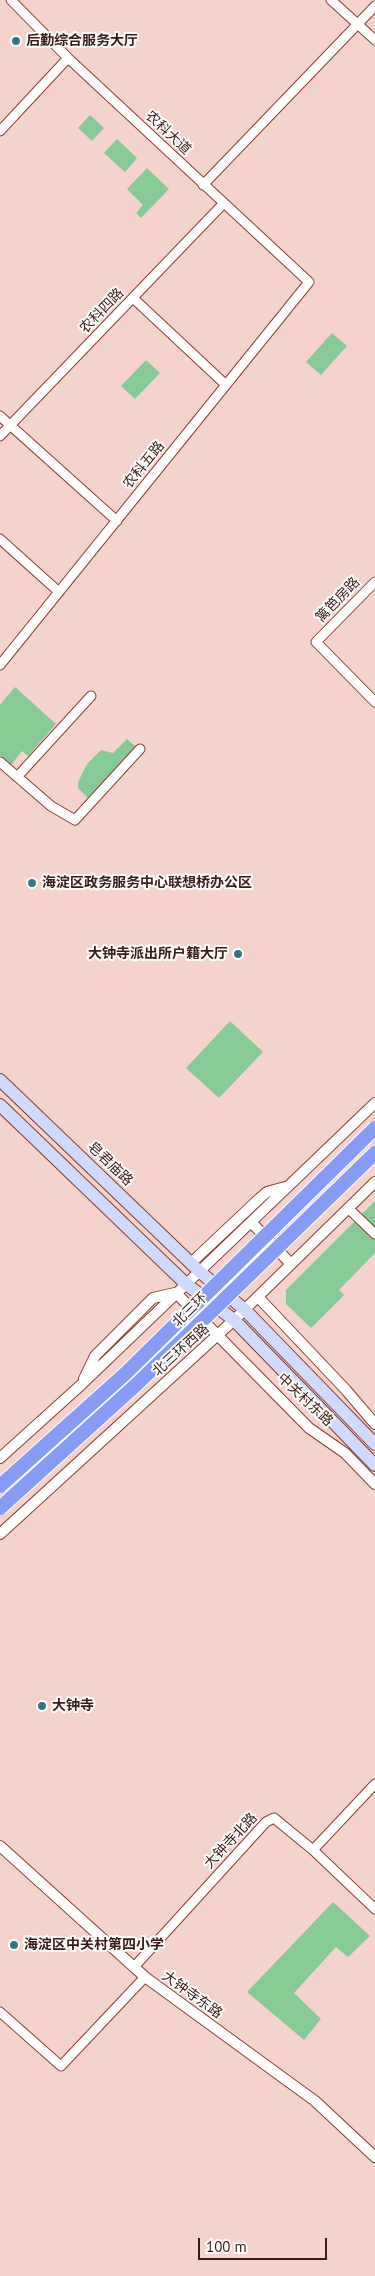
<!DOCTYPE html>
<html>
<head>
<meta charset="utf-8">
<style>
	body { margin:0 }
	#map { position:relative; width:375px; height:2276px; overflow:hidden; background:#f5d2cc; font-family:"PT Sans",sans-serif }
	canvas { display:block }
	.scale { position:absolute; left:198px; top:2238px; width:129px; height:22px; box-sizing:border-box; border:2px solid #3a1b16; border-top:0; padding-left:6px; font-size:15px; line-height:18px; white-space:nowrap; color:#3a1b16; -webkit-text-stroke:4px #fcfdfc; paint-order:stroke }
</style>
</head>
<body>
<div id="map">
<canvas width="375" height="2276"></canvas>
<div class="scale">100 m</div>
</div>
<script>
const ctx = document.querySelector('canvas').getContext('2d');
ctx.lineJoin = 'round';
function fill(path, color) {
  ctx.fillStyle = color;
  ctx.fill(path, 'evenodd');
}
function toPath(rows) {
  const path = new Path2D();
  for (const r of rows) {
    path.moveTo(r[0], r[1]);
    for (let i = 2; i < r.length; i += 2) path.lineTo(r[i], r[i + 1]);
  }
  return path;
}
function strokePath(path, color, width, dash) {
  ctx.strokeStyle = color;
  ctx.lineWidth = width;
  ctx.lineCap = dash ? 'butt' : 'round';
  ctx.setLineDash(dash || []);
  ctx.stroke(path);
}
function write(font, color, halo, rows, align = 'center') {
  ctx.font = font + ' "PT Sans","Noto Sans SC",sans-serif';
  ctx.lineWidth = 4;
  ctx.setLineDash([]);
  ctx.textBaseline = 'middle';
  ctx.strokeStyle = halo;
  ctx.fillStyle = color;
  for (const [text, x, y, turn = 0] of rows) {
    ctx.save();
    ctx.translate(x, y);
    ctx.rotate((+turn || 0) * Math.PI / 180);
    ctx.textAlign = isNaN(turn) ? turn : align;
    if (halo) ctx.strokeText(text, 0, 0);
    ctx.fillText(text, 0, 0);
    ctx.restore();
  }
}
fill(toPath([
	[90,115,104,128,92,141,78,128],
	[117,139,137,158,125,172,104,153],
	[147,168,169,189,141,218,136,213,143,205,127,189],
	[332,333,347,346,321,375,306,362],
	[146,360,160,373,135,399,121,386],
	[15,687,56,724,28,756,22,751,11,765,0,755,0,705],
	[127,739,136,747,88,798,78,788,78,782,87,764,101,750,113,753],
	[230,1021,263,1052,219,1098,186,1068],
	[375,1201,375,1253,339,1290,344,1295,311,1328,286,1304,286,1290],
	[333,1902,370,1936,348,1957,336,1947,294,1993,321,2019,304,2040,247,1992]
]), '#86cb95');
const minor = toPath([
	[331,0,375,40],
	[0,131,68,58],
	[203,185,375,6],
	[133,298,226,385],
	[0,416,117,521],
	[0,436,223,204],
	[0,539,59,592],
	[375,582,316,642,375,702],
	[0,665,309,282,68,58,11,0],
	[0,762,51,806,75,820,140,749],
	[17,777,91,696],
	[348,1208,375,1234],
	[313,1850,375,1784],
	[134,1967,266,1822,274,1818,313,1850,375,1909],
	[0,2012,61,2066,145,1977]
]);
const tertiary = toPath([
	[251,1222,291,1264],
	[191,1263,260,1198,267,1192,285,1187],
	[176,1293,309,1428,345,1453,375,1484],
	[258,1297,346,1390,375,1424],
	[198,1315,272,1244],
	[84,1379,95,1356,153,1298,175,1293],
	[0,1458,82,1384,375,1103],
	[0,1534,234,1320,375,1182],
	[0,1846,145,1977,315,2101,375,2157]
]);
const secondary = toPath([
	[0,1080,199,1271,245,1310,375,1444],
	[0,1105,186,1284,234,1320,375,1465]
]);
strokePath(minor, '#873f34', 11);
strokePath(tertiary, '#873f34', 12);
strokePath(secondary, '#873f34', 14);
strokePath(minor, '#fff', 9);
strokePath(tertiary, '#fff', 10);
strokePath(secondary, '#d1dafc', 12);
const trunkBridge = toPath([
	[0,1486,126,1373,375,1128],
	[0,1508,137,1384,375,1153]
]);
strokePath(trunkBridge, '#fff', 16, []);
strokePath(trunkBridge, '#869cf7', 14);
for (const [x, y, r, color] of [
	[16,41,5,"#317883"],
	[32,883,5,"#317883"],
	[238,954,5,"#317883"],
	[42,1706,5,"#317883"],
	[14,1945,5,"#317883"]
]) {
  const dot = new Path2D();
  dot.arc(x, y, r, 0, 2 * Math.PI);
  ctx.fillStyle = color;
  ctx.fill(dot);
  strokePath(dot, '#fcfdfc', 2);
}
write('bold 14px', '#3a1b16', '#fcfdfc', [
	["后勤综合服务大厅",26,41],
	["海淀区政务服务中心联想桥办公区",42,883],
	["大钟寺派出所户籍大厅",228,954,"right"],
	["大钟寺",52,1706],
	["海淀区中关村第四小学",24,1945]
], 'left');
write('14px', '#3a1b16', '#fcfdfc', [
	["农科大道",168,133,43],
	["农科四路",102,311,-46],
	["农科五路",144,465,-51],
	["篱笆房路",338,600,-46],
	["皂君庙路",110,1164,44],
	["北三环",190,1310,-44],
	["北三环西路",181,1350,-42],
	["中关村东路",305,1400,43],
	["大钟寺北路",231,1841,-47],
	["大钟寺东路",192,1995,36]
]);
</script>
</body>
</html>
